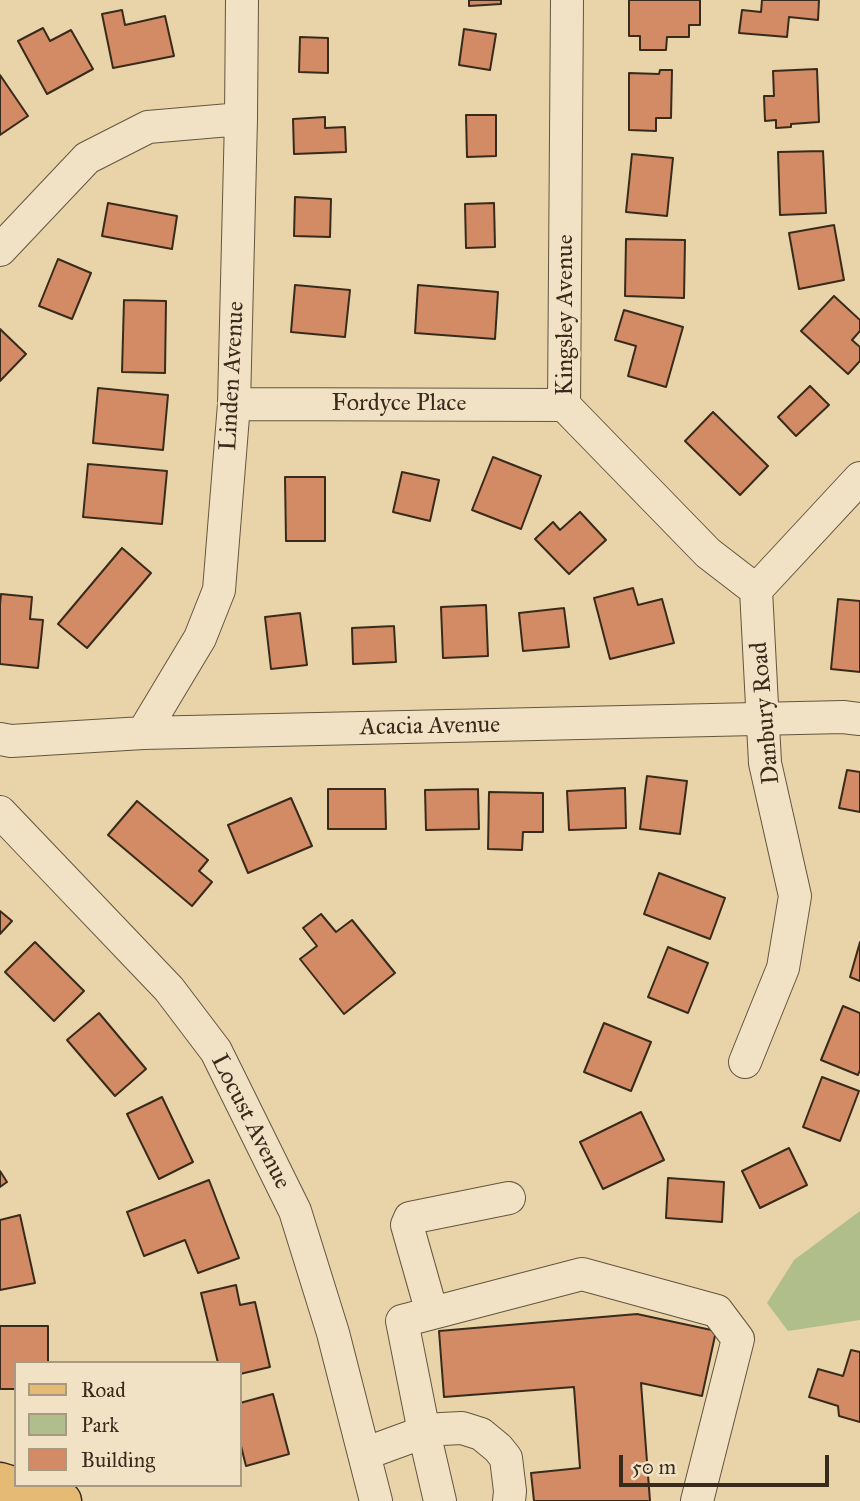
<!DOCTYPE html>
<html>
<head>
<meta charset="utf-8">
<style>
	body { margin:0 }
	#map { position:relative; width:860px; height:1501px; overflow:hidden; background:#e9d3a8; font-family:"IM FELL Great Primer",serif }
	canvas { display:block }
	.legend { position:absolute; left:14px; top:1361px; width:228px; height:126px; box-sizing:border-box; background:#f1e2c6; border:2px solid #a79982; margin:0; padding:9px 12px; list-style:none; font-size:21px; color:#382b1c }
	.legend li { display:flex; align-items:center; gap:14px; height:35px }
	.legend b { width:35px; border:2px solid #a79982 }
	.scale { position:absolute; left:619px; top:1455px; width:210px; height:32px; box-sizing:border-box; border:4px solid #382b1c; border-top:0; padding-left:9px; font-size:21px; line-height:24px; white-space:nowrap; color:#382b1c; -webkit-text-stroke:5px #f1e2c6; paint-order:stroke }
</style>
</head>
<body>
<div id="map">
<canvas width="860" height="1501"></canvas>
<ul class="legend">
<li><b style="height:9px;background:#e4ba74"></b>Road</li>
<li><b style="height:19px;background:#b0be8c"></b>Park</li>
<li><b style="height:19px;background:#d38b66"></b>Building</li>
</ul>
<div class="scale">50 m</div>
</div>
<script>
const ctx = document.querySelector('canvas').getContext('2d');
ctx.lineJoin = 'round';
function fill(path, color) {
  ctx.fillStyle = color;
  ctx.fill(path, 'evenodd');
}
function toPath(rows) {
  const path = new Path2D();
  for (const r of rows) {
    path.moveTo(r[0], r[1]);
    for (let i = 2; i < r.length; i += 2) path.lineTo(r[i], r[i + 1]);
  }
  return path;
}
function strokePath(path, color, width, dash) {
  ctx.strokeStyle = color;
  ctx.lineWidth = width;
  ctx.lineCap = dash ? 'butt' : 'round';
  ctx.setLineDash(dash || []);
  ctx.stroke(path);
}
function write(font, color, halo, rows, align = 'center') {
  ctx.font = font + ' "IM FELL Great Primer",serif';
  ctx.lineWidth = 5;
  ctx.setLineDash([]);
  ctx.textBaseline = 'middle';
  ctx.strokeStyle = halo;
  ctx.fillStyle = color;
  for (const [text, x, y, turn = 0] of rows) {
    ctx.save();
    ctx.translate(x, y);
    ctx.rotate((+turn || 0) * Math.PI / 180);
    ctx.textAlign = isNaN(turn) ? turn : align;
    if (halo) ctx.strokeText(text, 0, 0);
    ctx.fillText(text, 0, 0);
    ctx.restore();
  }
}
fill(toPath([
	[860,1211,860,1320,788,1331,767,1303,794,1260]
]), '#b0be8c');
const building = toPath([
	[469,0,501,0,501,4,469,6,469,0],
	[629,0,700,0,700,25,689,25,689,37,667,37,666,50,640,50,640,36,629,36,629,0],
	[762,0,819,0,818,20,789,17,787,37,739,33,742,10,761,12,762,0],
	[122,10,125,25,165,16,174,56,113,68,102,14,122,10],
	[43,28,50,41,71,30,93,69,47,94,18,41,43,28],
	[464,29,496,34,490,70,459,65,464,29],
	[300,37,328,38,328,73,299,72,300,37],
	[817,69,819,122,791,124,791,127,776,128,776,120,765,121,764,96,774,96,773,71,817,69],
	[660,70,672,70,671,118,656,118,656,131,629,130,629,73,659,74,660,70],
	[0,75,28,116,0,135,0,75],
	[466,115,496,115,496,156,467,157,466,115],
	[325,117,325,128,345,127,346,152,294,154,293,119,325,117],
	[823,151,826,213,780,215,778,152,823,151],
	[632,154,673,158,667,216,626,212,632,154],
	[295,197,331,199,330,237,294,236,295,197],
	[108,203,177,216,172,249,102,236,108,203],
	[494,203,495,247,466,248,465,204,494,203],
	[834,225,844,280,799,289,789,233,834,225],
	[626,239,685,240,684,298,625,296,626,239],
	[58,259,91,273,72,319,39,306,58,259],
	[295,285,350,290,345,337,291,332,295,285],
	[418,285,498,292,495,339,415,333,418,285],
	[834,296,860,320,860,331,852,340,860,347,860,361,848,374,801,331,834,296],
	[124,300,166,301,165,373,122,372,124,300],
	[624,310,683,327,666,387,628,376,636,346,615,340,624,310],
	[0,329,26,354,0,381,0,329],
	[810,386,829,405,796,436,778,417,810,386],
	[98,388,168,395,163,450,93,443,98,388],
	[713,412,768,466,740,495,685,441,713,412],
	[493,457,541,476,521,529,472,510,493,457],
	[88,464,167,471,162,524,83,517,88,464],
	[402,472,439,480,430,521,393,512,402,472],
	[285,477,325,477,325,541,286,541,285,477],
	[580,512,606,540,569,574,535,539,553,522,560,530,580,512],
	[122,548,151,573,87,648,58,624,122,548],
	[633,588,638,605,662,599,674,643,610,659,594,598,633,588],
	[1,594,32,597,30,619,43,620,38,668,0,664,0,605,1,594],
	[838,599,860,601,860,672,831,669,838,599],
	[486,605,488,656,443,658,441,607,486,605],
	[564,608,569,647,523,651,519,613,564,608],
	[300,613,307,665,271,669,265,617,300,613],
	[394,626,396,662,353,664,352,628,394,626],
	[847,770,860,772,860,812,839,808,847,770],
	[647,776,687,781,680,834,640,829,647,776],
	[625,788,626,828,569,830,567,791,625,788],
	[328,789,385,789,386,829,328,829,328,789],
	[478,789,479,829,426,830,425,790,478,789],
	[489,792,543,793,543,832,523,832,522,850,488,849,489,792],
	[291,798,312,846,248,873,228,825,291,798],
	[137,801,208,860,199,871,212,882,192,906,108,835,137,801],
	[659,873,725,898,710,939,644,914,659,873],
	[0,911,12,921,0,934,0,911],
	[321,914,336,932,352,920,395,973,344,1014,300,959,317,946,303,928,321,914],
	[35,942,84,991,54,1021,5,972,35,942],
	[860,942,860,981,850,977,860,942],
	[668,947,708,963,688,1013,648,997,668,947],
	[843,1006,860,1013,860,1070,858,1075,821,1060,843,1006],
	[99,1013,146,1069,115,1096,67,1040,99,1013],
	[604,1023,651,1042,631,1091,584,1072,604,1023],
	[822,1077,859,1091,840,1141,803,1127,822,1077],
	[162,1097,193,1162,159,1179,127,1114,162,1097],
	[641,1112,664,1160,603,1189,580,1142,641,1112],
	[789,1148,807,1185,760,1208,742,1171,789,1148],
	[0,1171,7,1182,0,1187,0,1171],
	[668,1178,724,1182,722,1222,666,1218,668,1178],
	[209,1180,239,1258,198,1273,185,1240,144,1256,127,1212,209,1180],
	[20,1215,35,1283,0,1290,0,1220,20,1215],
	[236,1285,240,1305,255,1302,270,1367,240,1374,240,1363,218,1363,201,1293,236,1285],
	[637,1314,716,1331,702,1396,641,1383,650,1501,534,1501,531,1473,580,1468,574,1387,444,1397,439,1331,637,1314],
	[0,1326,48,1326,48,1363,16,1363,16,1389,0,1389,0,1326],
	[851,1350,860,1352,860,1422,839,1416,838,1406,809,1397,818,1369,843,1376,851,1350],
	[273,1394,289,1454,246,1466,240,1442,240,1403,273,1394]
]);
fill(building, '#d38b66');
strokePath(building, '#382b1c', 2);
const minor = toPath([
	[567,0,564,405,708,553,756,590],
	[0,250,87,158,148,127,241,119],
	[234,404,564,405],
	[143,733,200,638,219,590,234,404,241,119,242,0],
	[0,739,11,741,143,733,843,717,860,719],
	[0,812,169,989,216,1051,295,1211,333,1333,376,1501],
	[745,1062,783,968,795,896,765,763,756,590,860,478],
	[432,1313,407,1225,410,1218,509,1198],
	[364,1454,424,1432,441,1429,462,1428,481,1434,498,1448,506,1458,510,1491,509,1501],
	[440,1501,424,1432,402,1321,582,1274,717,1311,738,1339,697,1501]
]);
const major = toPath([
	[0,1482,62,1501]
]);
strokePath(minor, '#64553f', 34);
strokePath(major, '#382b1c', 41);
strokePath(minor, '#f1e2c6', 32);
strokePath(major, '#e4ba74', 38);
write('24px', '#382b1c', '#f1e2c6', [
	["Kingsley Avenue",566,315,-90],
	["Linden Avenue",233,376,-87],
	["Fordyce Place",399,404],
	["Danbury Road",766,713,-95],
	["Acacia Avenue",430,727,-1],
	["Locust Avenue",250,1122,63]
]);
</script>
</body>
</html>
